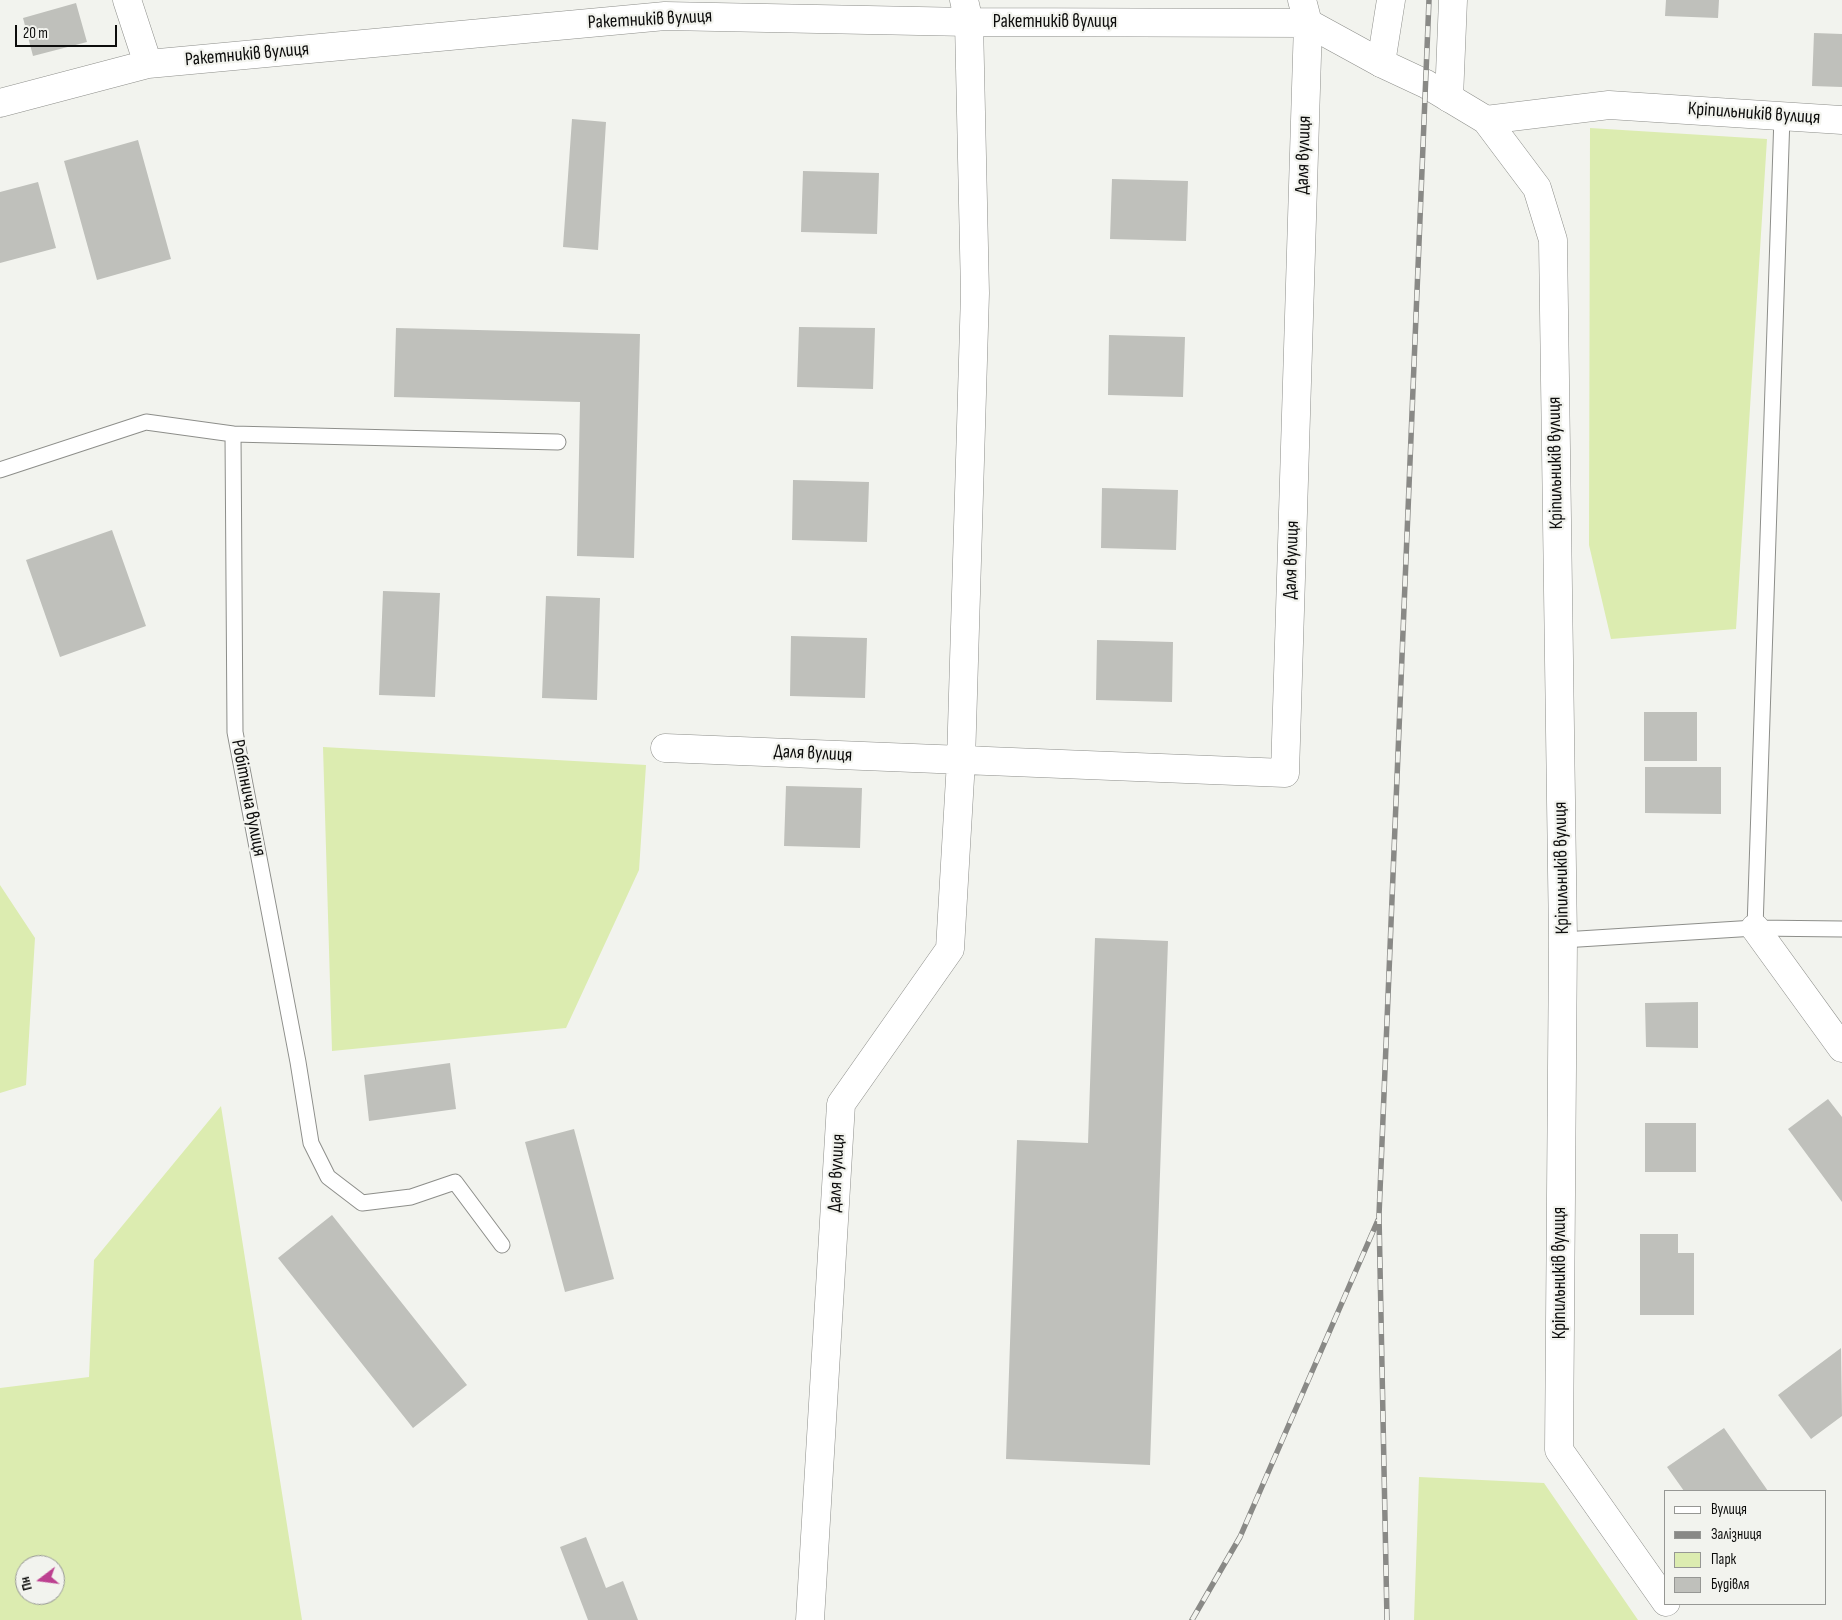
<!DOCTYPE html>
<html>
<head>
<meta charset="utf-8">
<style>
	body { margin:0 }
	#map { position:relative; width:1842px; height:1620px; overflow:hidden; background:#f2f3ee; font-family:"Sofia Sans Condensed",sans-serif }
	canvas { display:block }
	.legend { position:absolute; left:1664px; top:1490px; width:162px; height:115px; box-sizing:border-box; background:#f2f3ee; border:1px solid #969794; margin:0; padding:6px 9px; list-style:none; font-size:15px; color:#0d0d0c }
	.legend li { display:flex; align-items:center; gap:10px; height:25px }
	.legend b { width:25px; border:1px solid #969794 }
	.north { position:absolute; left:15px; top:1555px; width:50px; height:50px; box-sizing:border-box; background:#f2f3ee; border:1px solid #969794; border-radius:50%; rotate:255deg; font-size:14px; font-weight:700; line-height:20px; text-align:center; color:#0d0d0c }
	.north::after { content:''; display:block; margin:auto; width:18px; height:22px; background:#bc4090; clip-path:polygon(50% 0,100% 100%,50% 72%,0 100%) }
	.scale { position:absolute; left:15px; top:25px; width:102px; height:22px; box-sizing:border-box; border:2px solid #0d0d0c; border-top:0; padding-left:6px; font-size:15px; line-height:18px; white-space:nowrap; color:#0d0d0c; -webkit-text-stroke:4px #f2f3ee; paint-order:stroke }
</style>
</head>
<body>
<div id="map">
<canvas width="1842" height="1620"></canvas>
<ul class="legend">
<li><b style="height:6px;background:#fff"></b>Вулиця</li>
<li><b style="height:6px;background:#898986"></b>Залізниця</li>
<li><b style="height:14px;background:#dcecb0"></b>Парк</li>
<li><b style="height:14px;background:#bfc0bb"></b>Будівля</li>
</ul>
<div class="north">Пн</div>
<div class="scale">20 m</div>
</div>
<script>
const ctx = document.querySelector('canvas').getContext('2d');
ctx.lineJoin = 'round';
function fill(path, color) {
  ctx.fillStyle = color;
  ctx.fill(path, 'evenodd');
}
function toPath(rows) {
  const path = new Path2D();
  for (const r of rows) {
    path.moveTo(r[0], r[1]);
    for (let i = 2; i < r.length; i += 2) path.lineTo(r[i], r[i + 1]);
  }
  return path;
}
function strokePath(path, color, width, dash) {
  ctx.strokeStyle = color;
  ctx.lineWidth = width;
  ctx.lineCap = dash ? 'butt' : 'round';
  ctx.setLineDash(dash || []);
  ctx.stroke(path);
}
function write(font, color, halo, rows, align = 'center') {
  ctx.font = font + ' "Sofia Sans Condensed",sans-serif';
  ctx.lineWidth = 4.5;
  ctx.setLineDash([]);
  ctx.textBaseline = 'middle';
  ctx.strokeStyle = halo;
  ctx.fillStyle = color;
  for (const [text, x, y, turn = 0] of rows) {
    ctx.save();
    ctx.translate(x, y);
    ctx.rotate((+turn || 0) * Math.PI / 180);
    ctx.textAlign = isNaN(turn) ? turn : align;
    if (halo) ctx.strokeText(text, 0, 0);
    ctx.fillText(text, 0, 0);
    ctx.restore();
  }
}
fill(toPath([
	[1590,128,1767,139,1736,629,1611,639,1589,545],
	[323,747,646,765,639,870,566,1028,332,1051],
	[0,885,35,938,26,1085,0,1093],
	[221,1106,302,1620,0,1620,0,1388,89,1377,94,1260],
	[25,1565,55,1565,55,1595,25,1595],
	[1419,1477,1544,1483,1638,1620,1414,1620]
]), '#dcecb0');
fill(toPath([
	[1666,0,1719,0,1718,18,1665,16],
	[76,3,87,42,33,56,23,18],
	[1814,33,1842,34,1842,87,1812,86],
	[572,119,606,122,598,250,563,247],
	[138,140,171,259,97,280,64,161],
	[803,171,879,173,877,234,801,232],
	[1112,179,1188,181,1186,241,1110,239],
	[38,182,56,248,0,263,0,192],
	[799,327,875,328,873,389,797,387],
	[396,328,640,334,634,558,577,556,580,402,394,397],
	[1109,335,1185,337,1183,397,1108,395],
	[793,480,869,482,867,542,792,540],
	[1102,488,1178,490,1176,550,1101,548],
	[112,530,146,626,60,657,26,560],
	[383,591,440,593,435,697,379,695],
	[546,596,600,598,597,700,542,698],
	[791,636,867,638,865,698,790,696],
	[1097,640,1173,642,1172,702,1096,700],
	[1644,712,1697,712,1697,761,1644,761],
	[1645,767,1721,767,1721,814,1645,813],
	[786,786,862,788,860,848,784,846],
	[1095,938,1168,941,1150,1465,1006,1459,1017,1140,1088,1143],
	[1698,1002,1698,1048,1646,1047,1645,1003],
	[450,1063,456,1109,369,1121,364,1075],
	[1828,1099,1842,1117,1842,1202,1788,1129],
	[1645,1123,1696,1123,1696,1172,1645,1172],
	[574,1129,614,1279,565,1292,525,1142],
	[332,1215,467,1385,413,1428,278,1258],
	[1640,1234,1678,1234,1678,1253,1694,1253,1694,1315,1640,1315],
	[1841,1348,1842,1416,1811,1439,1778,1395],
	[1724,1428,1768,1491,1684,1491,1667,1467],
	[586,1537,606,1588,623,1581,638,1620,588,1620,560,1547]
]), '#bfc0bb');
const lane = toPath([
	[233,434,558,442],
	[0,470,146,422,233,434,235,732,298,1062,311,1143,328,1177,362,1203,411,1197,455,1182,502,1245],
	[1755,928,1782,116],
	[1563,940,1755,928,1842,929]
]);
const street = toPath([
	[127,0,148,64],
	[1381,63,1391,0],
	[1449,98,1453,0],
	[0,103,148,64,665,16,969,22,1308,23,1285,773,665,748],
	[1486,120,1609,105,1842,120],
	[1755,928,1842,1048],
	[810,1620,841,1104,950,949,961,761,975,293,969,22,964,0]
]);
const secondary = toPath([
	[1302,0,1308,23,1381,63,1426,84,1486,120,1537,188,1553,240,1563,940,1559,1450,1666,1602]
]);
strokePath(lane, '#8d8e8a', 17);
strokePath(street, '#8d8e8a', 29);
strokePath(secondary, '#8d8e8a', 29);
strokePath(lane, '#fff', 15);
strokePath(street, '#fff', 28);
strokePath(secondary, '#fff', 28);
const rail = toPath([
	[1192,1620,1240,1537,1378,1220],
	[1387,1620,1379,1215,1429,0]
]);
strokePath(rail, '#898986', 5.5);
strokePath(rail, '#f2f3ee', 4, [11]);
write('19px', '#0d0d0c', '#f2f3ee', [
	["Ракетників вулиця",650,20,-3],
	["Ракетників вулиця",1055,22],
	["Ракетників вулиця",247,55,-5],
	["Кріпильників вулиця",1754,114,4],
	["Даля вулиця",1304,155,-88],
	["Кріпильників вулиця",1556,463,-91],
	["Даля вулиця",1292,560,-88],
	["Даля вулиця",813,754,3],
	["Робітнича вулиця",248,798,79],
	["Кріпильників вулиця",1562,868,-91],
	["Даля вулиця",837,1173,-87],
	["Кріпильників вулиця",1560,1273,-90]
]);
</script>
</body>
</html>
